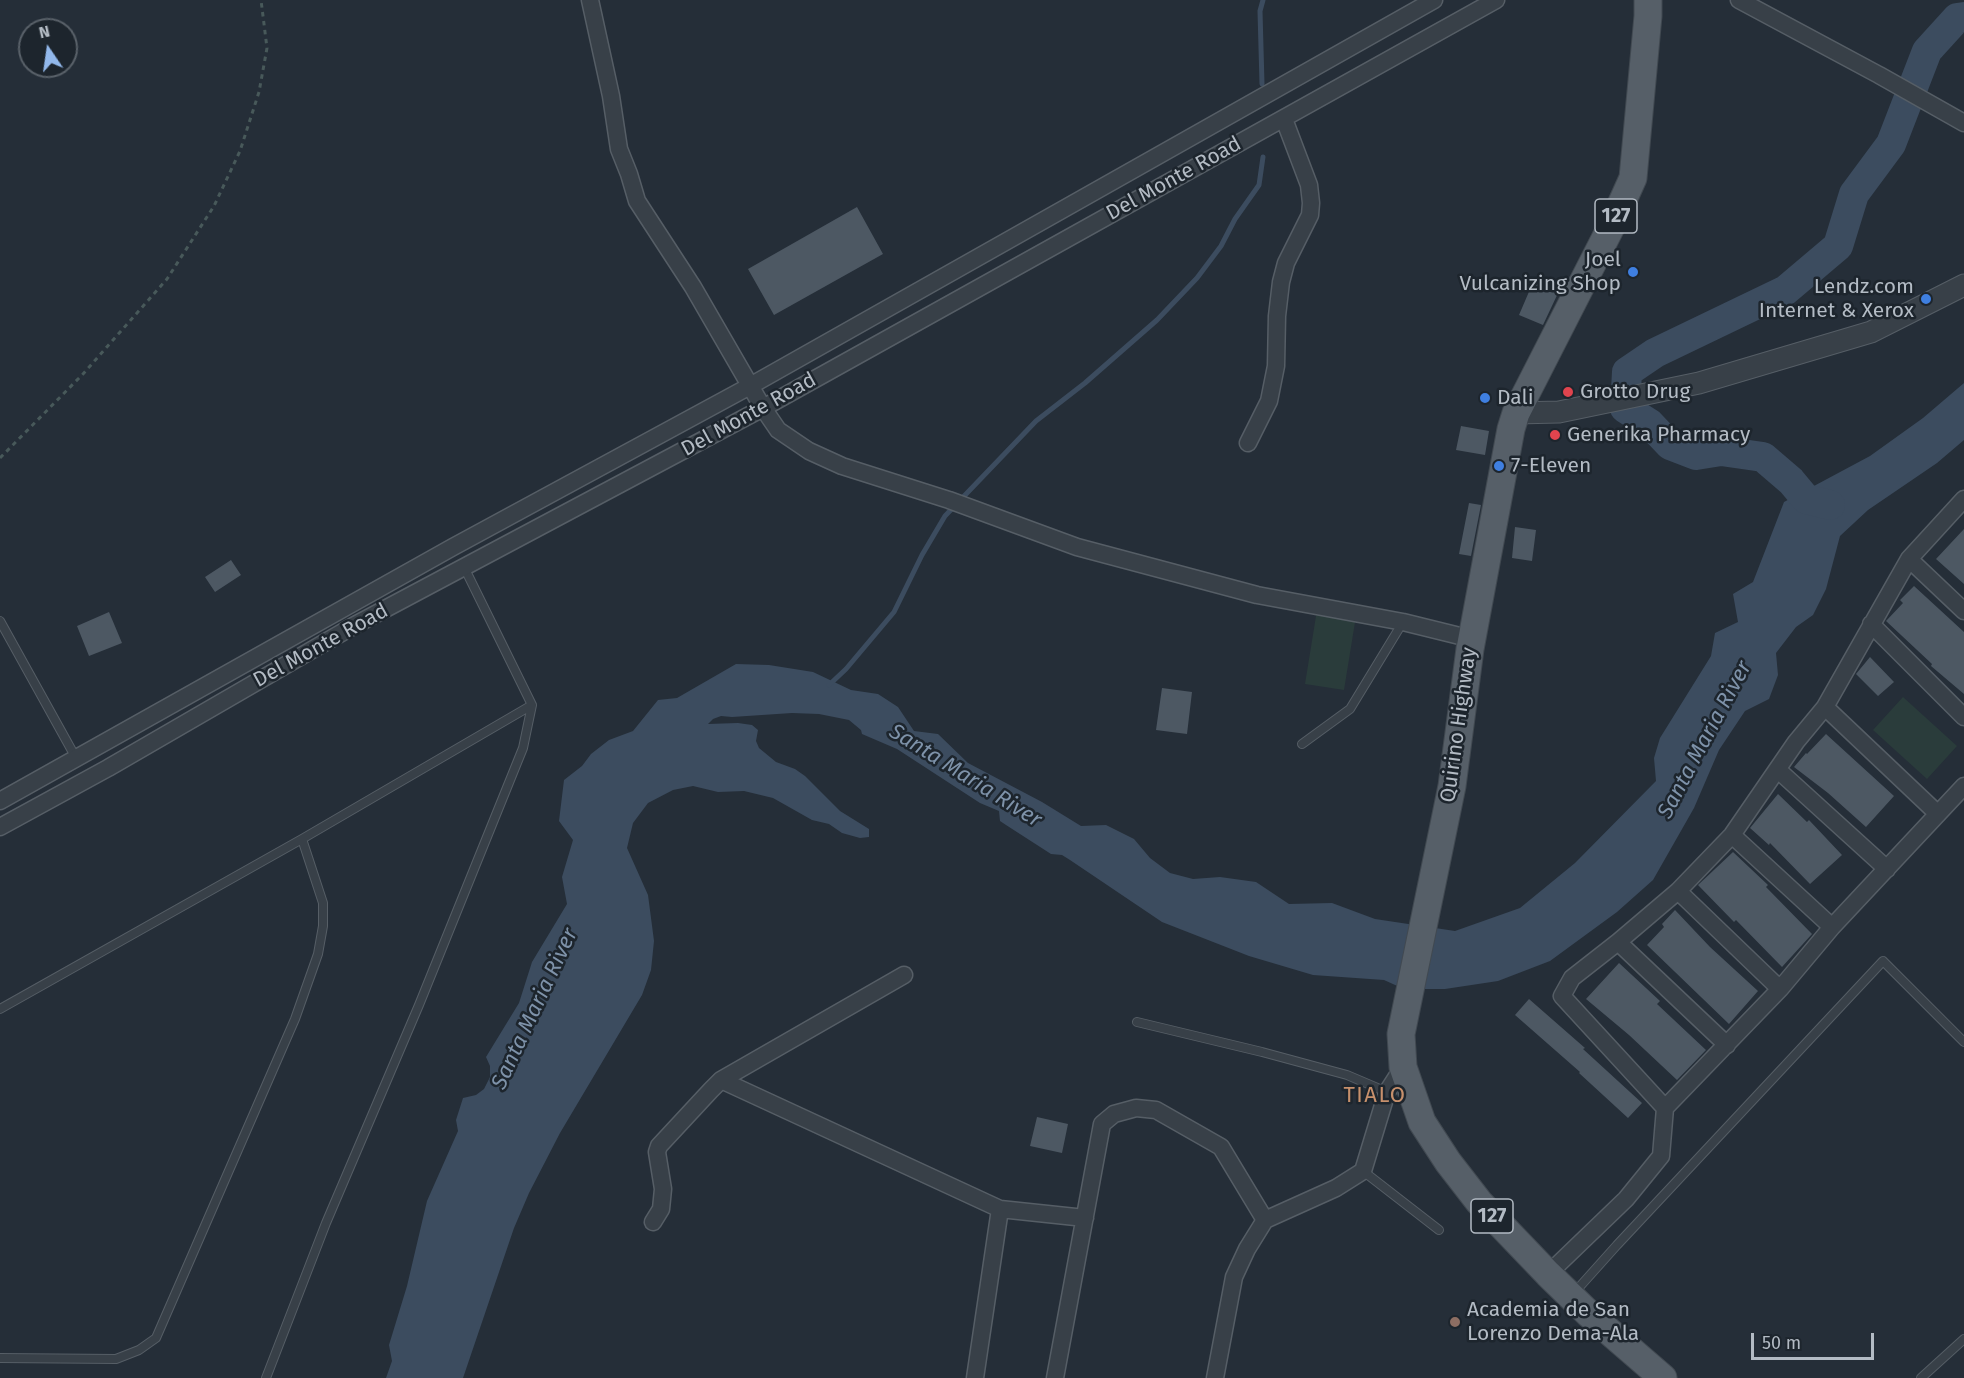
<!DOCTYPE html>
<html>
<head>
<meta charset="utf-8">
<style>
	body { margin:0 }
	#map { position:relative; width:1964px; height:1378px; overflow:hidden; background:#252e38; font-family:"Fira Sans",sans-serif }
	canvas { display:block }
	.north { position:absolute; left:18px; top:18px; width:60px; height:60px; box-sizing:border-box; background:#1d252d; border:2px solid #596169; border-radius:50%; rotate:347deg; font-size:16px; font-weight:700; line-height:24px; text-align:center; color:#b3bbc4 }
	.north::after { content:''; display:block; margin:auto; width:21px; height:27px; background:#92b8eb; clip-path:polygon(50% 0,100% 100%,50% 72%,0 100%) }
	.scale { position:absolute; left:1751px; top:1333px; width:123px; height:27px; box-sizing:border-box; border:3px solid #b3bbc4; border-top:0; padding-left:8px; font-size:18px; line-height:21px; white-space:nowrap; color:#b3bbc4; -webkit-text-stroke:4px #1d252d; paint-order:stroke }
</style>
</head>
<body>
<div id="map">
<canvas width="1964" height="1378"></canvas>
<div class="north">N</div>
<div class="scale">50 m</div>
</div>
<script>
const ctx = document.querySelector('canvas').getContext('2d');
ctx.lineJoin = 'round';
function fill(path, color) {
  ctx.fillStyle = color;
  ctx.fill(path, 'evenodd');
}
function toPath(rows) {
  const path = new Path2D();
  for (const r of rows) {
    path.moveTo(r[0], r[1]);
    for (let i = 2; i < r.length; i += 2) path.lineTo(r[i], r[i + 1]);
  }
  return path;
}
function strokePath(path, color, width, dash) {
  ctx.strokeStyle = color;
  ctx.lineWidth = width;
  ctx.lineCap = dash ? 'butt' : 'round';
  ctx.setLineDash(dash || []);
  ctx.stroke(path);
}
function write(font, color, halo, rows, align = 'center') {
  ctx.font = font + ' "Fira Sans",sans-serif';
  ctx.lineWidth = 5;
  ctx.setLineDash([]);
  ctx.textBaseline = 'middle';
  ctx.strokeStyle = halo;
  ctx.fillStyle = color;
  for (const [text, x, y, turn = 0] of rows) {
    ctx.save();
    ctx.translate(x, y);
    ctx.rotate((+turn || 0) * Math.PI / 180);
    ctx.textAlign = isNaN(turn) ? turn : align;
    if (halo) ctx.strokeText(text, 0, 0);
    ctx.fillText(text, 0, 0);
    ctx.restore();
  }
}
fill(toPath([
	[1317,610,1356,616,1344,690,1305,684],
	[1903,697,1957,746,1927,779,1873,730]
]), '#2a3c3b');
fill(toPath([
	[1964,383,1964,440,1937,463,1868,510,1840,536,1826,589,1813,615,1796,627,1776,653,1778,675,1769,699,1745,711,1719,750,1694,808,1653,880,1617,912,1550,961,1498,981,1445,989,1404,989,1384,980,1313,975,1249,956,1162,922,1070,860,1062,855,1051,854,1006,825,1000,821,999,811,980,803,897,749,862,734,861,730,849,720,819,714,792,713,732,717,721,716,713,719,708,724,738,723,752,725,758,730,756,741,759,748,776,762,795,769,805,776,840,811,869,829,869,837,860,838,842,833,829,824,812,820,773,798,744,791,718,792,693,786,673,790,648,803,633,823,627,848,648,895,654,941,651,970,642,995,560,1133,529,1193,514,1228,463,1378,386,1378,392,1361,389,1345,407,1286,427,1201,458,1131,456,1120,463,1098,476,1095,484,1089,490,1077,490,1066,486,1057,519,1003,532,962,567,904,562,877,573,840,559,821,564,780,582,766,591,754,609,740,633,731,658,700,677,698,736,664,769,665,813,672,851,690,878,694,898,707,914,731,938,734,968,763,1042,802,1081,826,1106,825,1134,839,1150,858,1170,873,1193,879,1220,877,1256,882,1289,904,1332,903,1375,919,1455,931,1520,908,1575,863,1656,781,1654,758,1660,738,1711,656,1715,633,1738,622,1733,594,1753,582,1784,502,1870,456,1923,418]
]), '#3c4c5f');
strokePath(toPath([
	[1262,84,1260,11,1263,0],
	[829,685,846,669,894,612,922,555,945,516,1036,421,1085,383,1157,320,1197,278,1221,246,1235,219,1259,185,1263,157]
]), '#3c4c5f', 5);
strokePath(toPath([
	[1830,505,1806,499,1791,481,1763,457,1721,451,1696,455,1670,445,1650,424,1625,408,1627,372,1655,353,1786,290,1838,246,1854,194,1891,144,1927,51,1957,18,1964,17]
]), '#3c4c5f', 30);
fill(toPath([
	[857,207,883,254,774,315,748,269],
	[1534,280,1559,291,1543,325,1519,315],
	[1461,426,1489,431,1485,455,1456,450],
	[1469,503,1481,505,1471,556,1459,554],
	[1515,527,1536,530,1532,561,1512,558],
	[1964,529,1964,584,1936,559],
	[231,560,241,575,215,592,205,577],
	[1914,586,1964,632,1964,694,1931,666,1932,664,1886,621,1903,603,1900,600],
	[109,612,122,643,89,656,77,626],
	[1870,657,1894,682,1878,696,1856,674],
	[1162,688,1192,692,1187,734,1156,730],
	[1826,734,1894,796,1866,827,1828,793,1794,767,1806,753,1807,754],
	[1778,794,1807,822,1809,820,1842,855,1810,884,1770,843,1769,845,1750,828],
	[1733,852,1768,885,1766,887,1812,934,1782,967,1736,920,1734,922,1698,885],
	[1675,910,1710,947,1758,991,1729,1024,1647,945,1664,927,1662,924],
	[1619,963,1660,1001,1657,1004,1706,1050,1677,1080,1629,1035,1586,999],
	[1529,999,1585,1048,1583,1049,1642,1103,1628,1118,1579,1073,1580,1072,1515,1015],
	[1037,1117,1068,1124,1062,1153,1030,1146]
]), '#4d5863');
const service = toPath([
	[0,621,76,758],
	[1302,744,1350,709,1403,622],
	[0,1009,302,839,532,705],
	[1137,1022,1262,1052,1347,1075,1387,1092],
	[1363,1171,1439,1230],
	[1574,1293,1617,1245,1883,961,1964,1042],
	[0,1358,116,1359,139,1350,156,1338,295,1019,318,954,323,926,323,903,302,839],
	[266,1378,326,1223,419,1005,523,748,532,705,464,567],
	[1921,1378,1964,1339]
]);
const minor = toPath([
	[590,0,611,96,619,149,629,174,637,201,693,287,763,408,778,430,809,451,842,466,949,500,1077,547,1257,595,1403,622,1472,639],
	[1739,0,1879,75,1964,123],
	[1248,443,1269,401,1276,366,1277,316,1281,282,1286,263,1310,215,1311,203,1309,185,1284,119],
	[1909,559,1964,611],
	[1871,624,1964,717],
	[1825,707,1938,814],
	[1778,770,1887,869],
	[0,801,453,547,750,386,1434,0],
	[0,827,108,768,355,625,763,408,1496,0],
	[1732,835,1832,927],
	[1678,891,1780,989],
	[1618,942,1727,1045],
	[721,1080,1000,1209],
	[1665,1108,1562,996,1572,978,1618,942,1678,891,1732,835,1796,742,1825,707,1909,559,1964,499],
	[653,1222,661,1209,663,1189,657,1152,659,1146,711,1090,721,1080,904,975],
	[1548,1274,1626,1199,1661,1156,1665,1108,1780,989,1832,927,1964,786],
	[975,1378,1000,1209,1085,1218],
	[1055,1378,1102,1124,1114,1114,1136,1108,1156,1110,1221,1147,1265,1220],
	[1215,1378,1234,1277,1247,1249,1265,1220,1336,1188,1363,1171,1387,1092,1403,1067]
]);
const tertiary = toPath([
	[1516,413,1559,412,1699,383,1871,332,1964,285]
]);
const primary = toPath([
	[1648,0,1648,16,1633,178,1611,227,1516,413,1511,429,1470,649,1452,786,1401,1034,1403,1067,1422,1122,1448,1162,1479,1202,1548,1274,1589,1314,1663,1378]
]);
strokePath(service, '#565e66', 10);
strokePath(minor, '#565e66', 19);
strokePath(tertiary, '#565e66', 23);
strokePath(primary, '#414951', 29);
strokePath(toPath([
	[0,458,83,374,167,279,214,206,240,151,259,92,267,48,261,0]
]), '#48595a', 3, [4.5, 4.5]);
strokePath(service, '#384048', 8);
strokePath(minor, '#384048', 16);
strokePath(tertiary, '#384048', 21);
strokePath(primary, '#565f68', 27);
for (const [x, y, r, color] of [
	[1633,272,6,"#3f7fe0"],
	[1926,299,6,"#3f7fe0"],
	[1568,392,6,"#e0444e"],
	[1485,398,6,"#3f7fe0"],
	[1555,435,6,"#e0444e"],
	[1499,466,6,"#3f7fe0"],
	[1455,1322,6,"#8d6e63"]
]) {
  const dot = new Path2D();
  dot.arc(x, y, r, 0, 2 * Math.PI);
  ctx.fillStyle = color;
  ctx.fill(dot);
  strokePath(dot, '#1d252d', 2);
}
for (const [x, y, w] of [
	[1616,216,42],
	[1492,1216,42]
]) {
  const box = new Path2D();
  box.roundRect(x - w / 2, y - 17, w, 34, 4.5);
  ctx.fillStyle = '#1d252d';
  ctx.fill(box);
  strokePath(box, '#b3bbc4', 1.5);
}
write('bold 20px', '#b3bbc4', null, [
	["127",1616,216],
	["127",1492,1216]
]);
write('21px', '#b3bbc4', '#1d252d', [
	["Del Monte Road",1174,179,-29],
	["Del Monte Road",749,415,-29],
	["Del Monte Road",321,646,-29],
	["Quirino Highway",1459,725,-82]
]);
write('21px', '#b3bbc4', '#1d252d', [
	["Joel",1621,260,"right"],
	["Vulcanizing Shop",1621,284,"right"],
	["Lendz.com",1914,287,"right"],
	["Internet & Xerox",1914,311,"right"],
	["Grotto Drug",1580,392],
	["Dali",1497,398],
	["Generika Pharmacy",1567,435],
	["7-Eleven",1511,466],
	["Academia de San",1467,1310],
	["Lorenzo Dema-Ala",1467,1334]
], 'left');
write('italic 22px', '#7e92a9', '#1d252d', [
	["Santa Maria River",1705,740,-62],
	["Santa Maria River",965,776,32],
	["Santa Maria River",535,1009,-65]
]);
ctx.letterSpacing = '1.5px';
write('22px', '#c7906c', '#1d252d', [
	["TIALO",1375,1096]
]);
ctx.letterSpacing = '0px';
</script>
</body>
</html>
